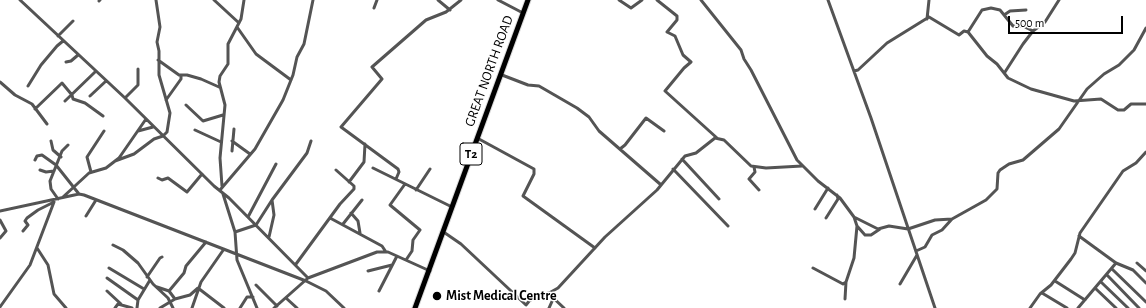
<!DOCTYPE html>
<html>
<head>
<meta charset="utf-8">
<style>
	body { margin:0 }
	#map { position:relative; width:1146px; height:308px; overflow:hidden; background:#fff; font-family:"Alegreya Sans",sans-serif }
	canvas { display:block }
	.scale { position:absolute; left:1008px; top:16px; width:115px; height:18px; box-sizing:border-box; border:2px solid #000; border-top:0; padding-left:5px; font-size:12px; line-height:14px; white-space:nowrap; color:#000; -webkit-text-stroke:3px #fff; paint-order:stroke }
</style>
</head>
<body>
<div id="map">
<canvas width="1146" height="308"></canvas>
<div class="scale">500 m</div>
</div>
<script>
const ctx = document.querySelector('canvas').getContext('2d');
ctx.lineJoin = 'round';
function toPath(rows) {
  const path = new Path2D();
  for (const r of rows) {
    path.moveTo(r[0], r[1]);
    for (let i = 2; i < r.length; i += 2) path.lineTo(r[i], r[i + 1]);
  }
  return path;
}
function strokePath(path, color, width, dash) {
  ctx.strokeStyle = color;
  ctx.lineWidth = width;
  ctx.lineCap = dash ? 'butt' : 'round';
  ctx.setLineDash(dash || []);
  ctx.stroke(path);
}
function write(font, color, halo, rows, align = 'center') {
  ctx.font = font + ' "Alegreya Sans",sans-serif';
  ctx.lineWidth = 3;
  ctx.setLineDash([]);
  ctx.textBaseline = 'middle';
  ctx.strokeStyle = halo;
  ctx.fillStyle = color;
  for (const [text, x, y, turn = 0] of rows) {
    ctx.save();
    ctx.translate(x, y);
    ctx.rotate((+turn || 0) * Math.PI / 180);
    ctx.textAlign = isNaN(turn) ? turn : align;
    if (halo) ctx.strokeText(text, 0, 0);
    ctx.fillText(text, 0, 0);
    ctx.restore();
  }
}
const highway = toPath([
	[415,308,528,0]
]);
strokePath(highway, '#dbdbdb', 7);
strokePath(toPath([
	[20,0,125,98,214,186,229,198,308,278],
	[214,0,239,23],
	[438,0,450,10],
	[498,0,523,13],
	[619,0,631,8,642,0],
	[657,0,677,16,677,20,667,32,675,36,683,55,691,62,684,68,665,91,717,138],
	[701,0,741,50,744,59,751,70,797,160,818,181,840,198,854,217,857,226,865,235,871,235,880,229],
	[828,0,871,118,935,308],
	[99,1,100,0],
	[374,8,377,0],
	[1004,15,1010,11,1026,10],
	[927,19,929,0],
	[237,27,256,54,291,80],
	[968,32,982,10,991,8,1000,10,1013,26,1023,26,1033,31],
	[58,36,73,21],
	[158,60,179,75,187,75,201,79,219,87],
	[66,62,71,61,78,55],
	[854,71,858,70,887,43,929,17,959,35,964,31,968,32,987,56,997,64,1008,78,1031,89,1074,101,1101,99,1118,110,1124,110,1131,104,1146,104],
	[1005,72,1023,44,1033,31,1045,22,1059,0],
	[502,75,528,85,539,86,577,108,589,117,599,131,660,184],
	[0,82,15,95,32,104,47,124],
	[28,86,41,65,57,46,63,41],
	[90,96,106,81],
	[125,98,138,85,138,69],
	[166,100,181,79,181,75],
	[65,101,95,72],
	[186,105,203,121,223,115],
	[35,109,62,83,72,95,73,99,85,103,103,116],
	[195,130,221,142],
	[138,131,153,127],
	[479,139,534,169,534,174,523,196,595,248],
	[51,141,53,150,61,157],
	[232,141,250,154],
	[620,149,625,145,646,118,664,131],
	[232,151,234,129],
	[682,159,719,199],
	[35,160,37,156,42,155,56,165,79,194],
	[115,161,134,154,154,139,163,136,167,132,170,113,159,75,159,51,157,42,160,27,156,0],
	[754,167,755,172,749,179,759,190],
	[373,168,452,207],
	[673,169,728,226],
	[40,170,46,172,54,171],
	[91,172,87,157,104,131],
	[158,178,162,180,168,178,187,192,202,174],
	[396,179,399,172,398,169,341,127,382,79,372,67,426,20,446,12,461,0],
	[349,182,364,162,365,144],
	[405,184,390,205,420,230,413,240,412,251,406,260],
	[222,186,220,158,225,105,219,82,220,76,228,64,228,44,241,19,244,0],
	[220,190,255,149,283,100,293,75,297,57,304,44,313,0],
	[416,190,430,169],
	[223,194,235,232,237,260,257,308],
	[63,197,89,173,106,168,119,158,146,119],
	[58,199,51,189,50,181,62,151,68,145],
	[815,209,828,188],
	[0,211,79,194,84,195,306,281,326,291,344,308],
	[351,213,358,221,360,233],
	[86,216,96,200],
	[248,217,276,164],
	[854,217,878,229,889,226,908,229,935,220,952,219,986,200,997,189,998,173,1000,170,1009,164,1023,160,1059,129,1087,89,1104,74,1119,65,1134,50,1146,28],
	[330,218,382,246,386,252],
	[826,218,838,199,837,195],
	[0,220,6,231,0,238],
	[343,224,362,200],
	[235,232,256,225,272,200,307,153,311,141],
	[445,233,461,244,526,305,530,300,542,297,558,288,605,237,657,190,685,156,696,153,715,138,724,140,751,166,766,168,802,166],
	[1079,236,1116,263,1133,270,1146,283],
	[269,237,274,215,272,200],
	[113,245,123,250,138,263,153,284,168,298,173,308],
	[37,248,48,265,54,294,66,308],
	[916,251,925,247,932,235,942,230,952,219],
	[1137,263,1146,271],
	[296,264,340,204,354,189,354,186,336,170],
	[109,268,144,289],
	[813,268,843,284,846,282],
	[1112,269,1146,302],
	[368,271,392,265],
	[1107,275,1139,308],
	[147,277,160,258,162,257],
	[107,278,138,300],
	[1055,281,1085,300],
	[1101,282,1128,308],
	[900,284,917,255],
	[256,285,277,306],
	[157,287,169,291,175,299],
	[1095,288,1116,308],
	[107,291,121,304],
	[169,291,184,273,186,266,206,242],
	[379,291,397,256],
	[548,293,564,308],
	[1042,293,1067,308],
	[286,298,297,308],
	[845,299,846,282,854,258,857,226],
	[0,307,30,265,54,202,38,210,27,218,25,221,28,225,23,231],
	[115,308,118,304,132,308],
	[137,308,138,300,150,280],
	[160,308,175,299,190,295,198,288,224,308],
	[192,308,201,282,224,249],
	[240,308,247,297,253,297],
	[274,308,308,278,377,252,388,252,430,271],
	[549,308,554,297],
	[1030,308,1040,294,1051,285,1071,259,1075,253,1080,233,1123,171,1136,163,1146,152],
	[1078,308,1116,263]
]), '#545454', 3);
strokePath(highway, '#000', 5);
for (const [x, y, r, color] of [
	[437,296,5,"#000"]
]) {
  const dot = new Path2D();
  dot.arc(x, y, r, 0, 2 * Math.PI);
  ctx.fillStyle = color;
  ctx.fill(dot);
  strokePath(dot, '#fff', 1.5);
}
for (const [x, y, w] of [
	[471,154,22]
]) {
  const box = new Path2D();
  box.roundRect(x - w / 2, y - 11, w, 22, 3);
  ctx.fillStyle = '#fff';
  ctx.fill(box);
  strokePath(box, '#000', 1);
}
write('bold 13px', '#000', null, [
	["T2",471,154]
]);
write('14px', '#000', '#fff', [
	["GREAT NORTH ROAD",489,71,-70]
]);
write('bold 14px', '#000', '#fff', [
	["Mist Medical Centre",446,296]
], 'left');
</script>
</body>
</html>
